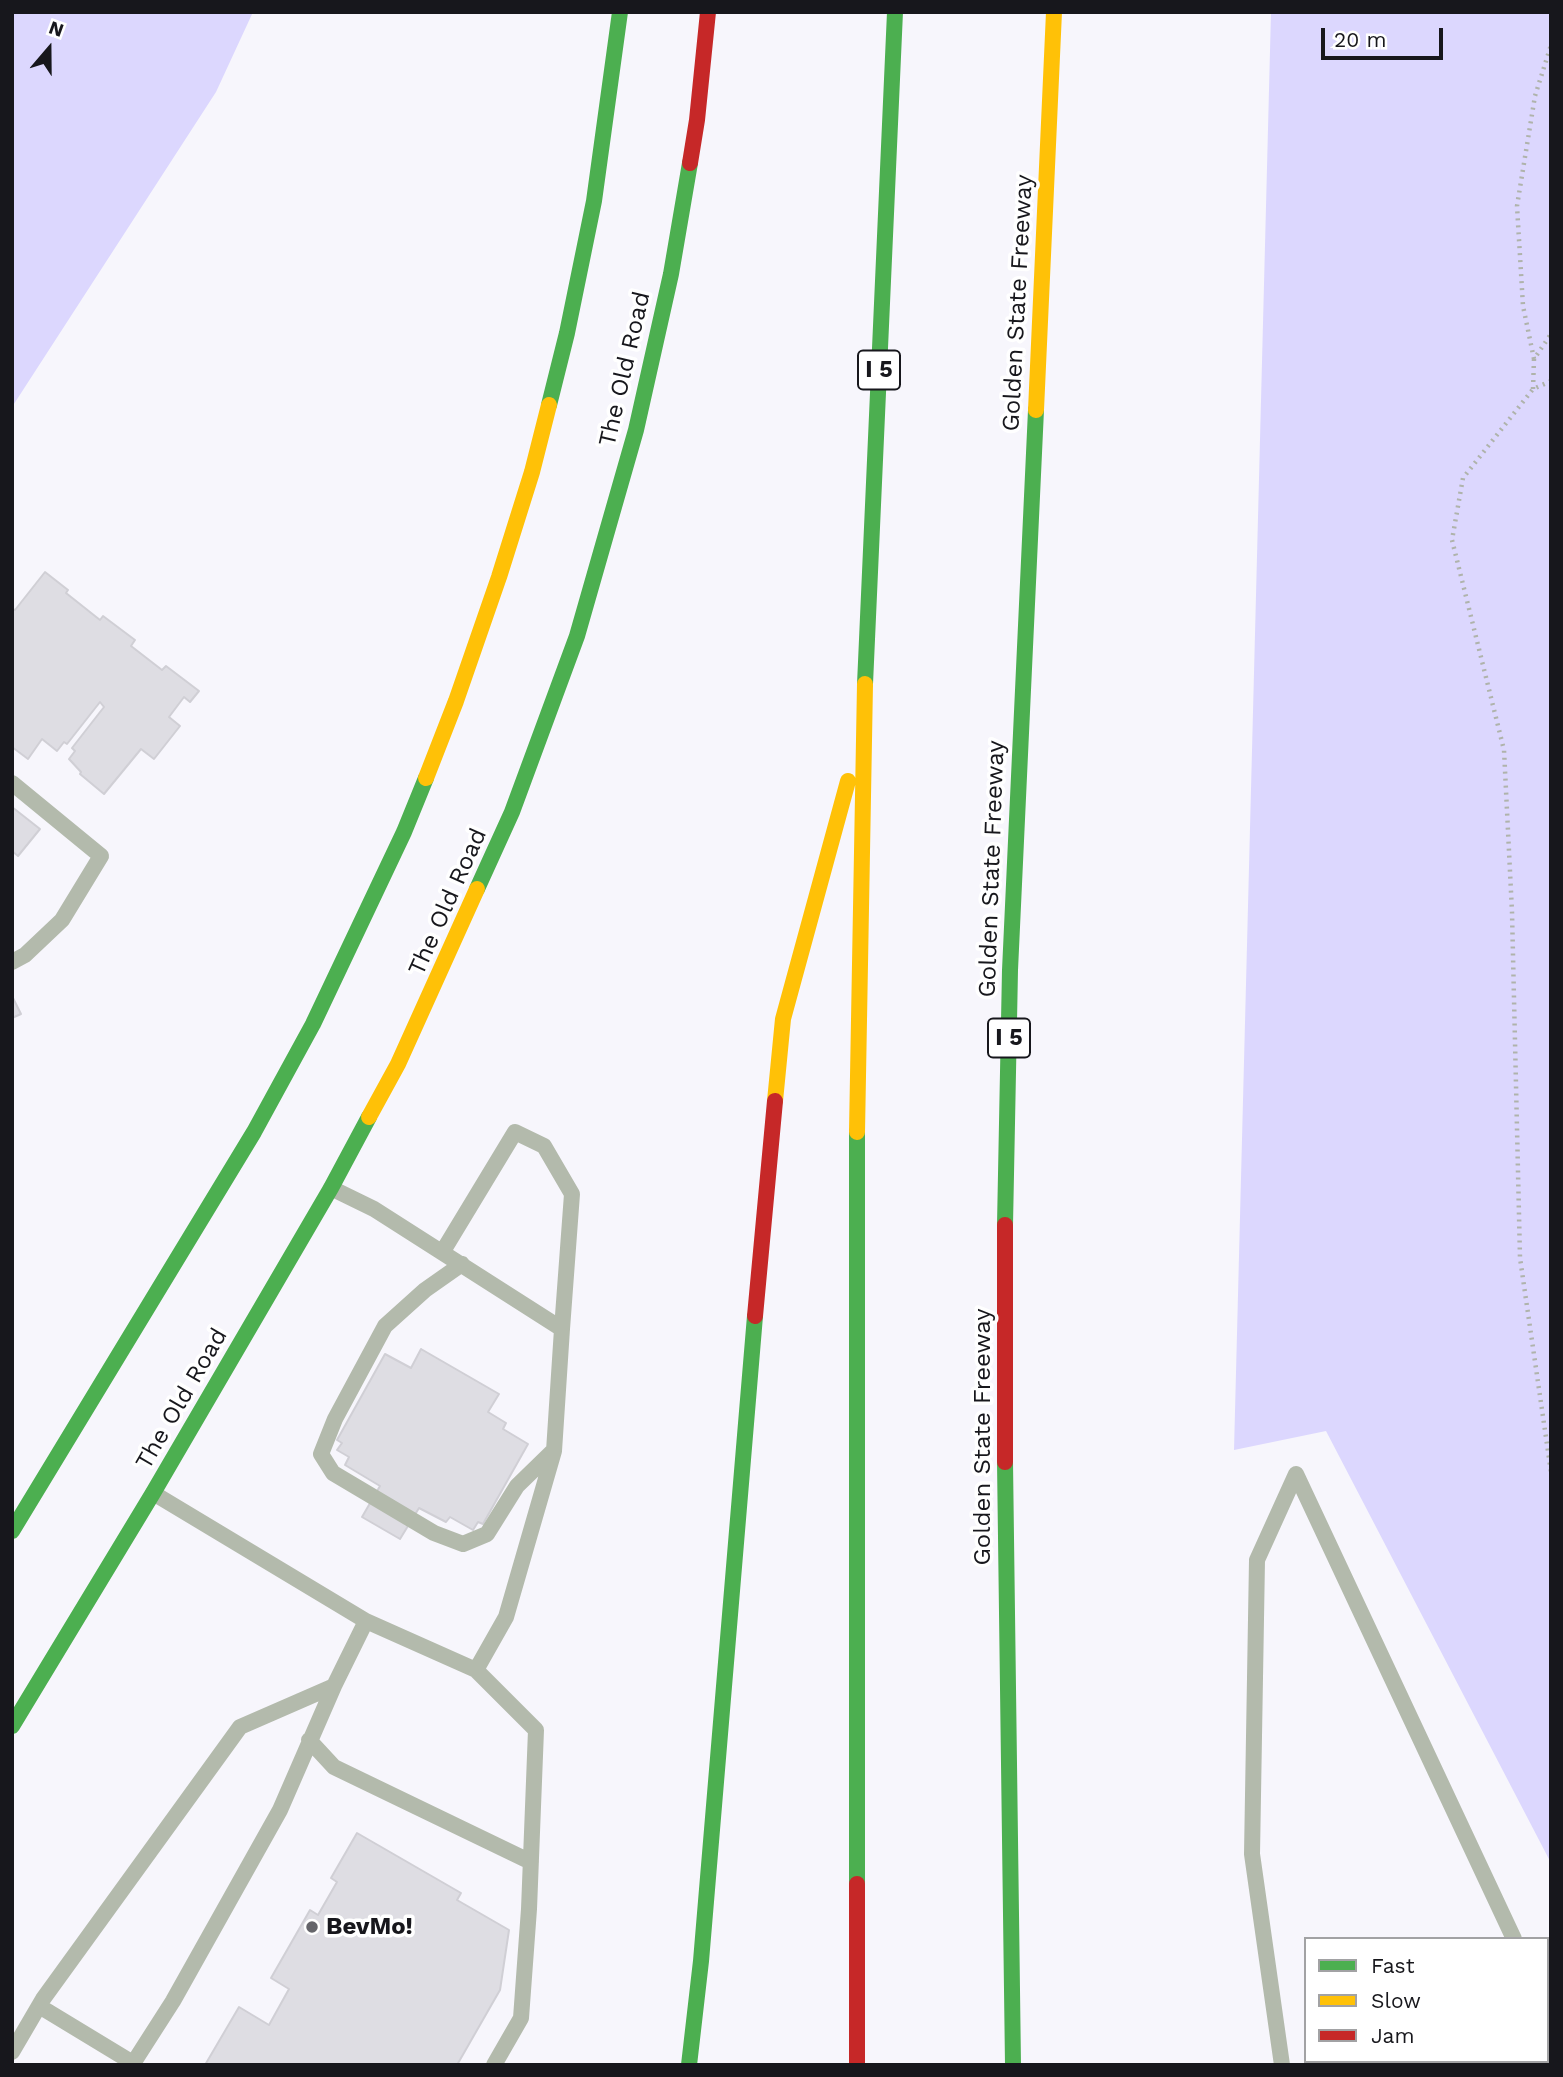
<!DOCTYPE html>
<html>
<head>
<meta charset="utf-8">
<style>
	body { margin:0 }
	#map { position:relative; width:1563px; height:2077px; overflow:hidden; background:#f7f6fc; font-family:"Work Sans",sans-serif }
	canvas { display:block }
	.frame { position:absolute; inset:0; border:14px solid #17171c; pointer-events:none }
	.legend { position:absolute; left:1304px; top:1937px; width:245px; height:126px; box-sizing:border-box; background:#fff; border:2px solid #a2a2a4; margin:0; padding:9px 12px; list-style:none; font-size:21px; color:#17171c }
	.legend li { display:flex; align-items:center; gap:14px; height:35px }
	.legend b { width:35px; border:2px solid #a2a2a4 }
	.north { position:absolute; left:14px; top:14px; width:70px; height:70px; -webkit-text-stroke:5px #fff; paint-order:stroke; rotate:20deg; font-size:19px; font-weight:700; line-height:28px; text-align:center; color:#17171c }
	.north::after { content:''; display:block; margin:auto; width:24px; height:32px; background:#17171c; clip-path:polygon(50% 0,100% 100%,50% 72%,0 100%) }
	.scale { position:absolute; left:1321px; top:28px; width:122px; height:32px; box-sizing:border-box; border:4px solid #17171c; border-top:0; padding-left:9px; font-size:21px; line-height:24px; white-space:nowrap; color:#17171c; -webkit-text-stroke:5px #fff; paint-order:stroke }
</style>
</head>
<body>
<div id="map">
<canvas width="1563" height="2077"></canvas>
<div class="frame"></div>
<ul class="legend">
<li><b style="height:9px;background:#4caf50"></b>Fast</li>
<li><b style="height:9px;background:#ffc107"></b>Slow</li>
<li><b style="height:9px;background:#c62828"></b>Jam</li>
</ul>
<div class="north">N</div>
<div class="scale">20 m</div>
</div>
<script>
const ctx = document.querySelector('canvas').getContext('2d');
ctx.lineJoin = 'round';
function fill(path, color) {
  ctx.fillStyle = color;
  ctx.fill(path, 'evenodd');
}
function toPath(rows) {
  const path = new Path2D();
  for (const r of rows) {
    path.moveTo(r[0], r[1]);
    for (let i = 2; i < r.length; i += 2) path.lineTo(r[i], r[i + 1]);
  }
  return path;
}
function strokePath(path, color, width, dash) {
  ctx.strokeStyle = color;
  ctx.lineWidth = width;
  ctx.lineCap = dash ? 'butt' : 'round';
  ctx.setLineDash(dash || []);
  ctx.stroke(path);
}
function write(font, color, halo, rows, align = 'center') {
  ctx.font = font + ' "Work Sans",sans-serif';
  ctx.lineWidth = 7;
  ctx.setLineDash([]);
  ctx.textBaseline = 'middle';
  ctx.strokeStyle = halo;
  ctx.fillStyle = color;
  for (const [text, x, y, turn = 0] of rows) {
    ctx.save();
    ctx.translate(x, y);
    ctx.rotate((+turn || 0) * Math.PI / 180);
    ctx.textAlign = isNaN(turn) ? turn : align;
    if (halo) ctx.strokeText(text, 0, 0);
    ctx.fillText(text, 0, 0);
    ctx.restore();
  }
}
fill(toPath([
	[12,12,253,12,216,92,12,407],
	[1271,12,1551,12,1551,1863,1326,1431,1234,1450]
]), '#dcd7fe');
const building = toPath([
	[45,572,68,590,66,593,100,620,103,616,135,640,131,646,162,670,166,666,199,691,190,702,184,697,169,717,180,726,154,759,141,749,104,794,80,774,81,772,69,759,75,751,72,748,104,707,100,702,67,744,64,742,57,751,42,739,28,759,12,747,12,609,15,610,45,572],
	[12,807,40,829,18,856,12,851,12,807],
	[12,996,21,1014,12,1018,12,996],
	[421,1349,499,1394,488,1412,506,1423,503,1429,528,1444,483,1524,478,1522,473,1530,450,1517,446,1522,419,1508,400,1539,362,1517,380,1486,345,1465,349,1457,337,1450,342,1443,337,1440,385,1354,411,1368,421,1349],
	[357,1833,461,1893,457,1900,509,1930,500,1990,457,2065,205,2065,239,2007,269,2025,289,1989,271,1978,310,1910,318,1915,337,1882,331,1878,357,1833],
	[1551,2026,1551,2065,1483,2065,1489,2061,1547,2061,1547,2028,1551,2026]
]);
fill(building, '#dedde3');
strokePath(building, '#d0cfd5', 2);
strokePath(toPath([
	[1534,359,1523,306,1517,206,1535,96,1551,45],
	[1551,381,1533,389,1463,478,1452,540,1504,750,1512,912,1520,1258,1551,1472],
	[1533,389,1534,359,1551,334]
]), '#afb3ab', 4.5, [2, 5]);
strokePath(toPath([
	[12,783,101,856,62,920,25,955,12,962],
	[331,1188,374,1209,562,1329,554,1451,506,1617,476,1670,536,1730,529,1909,521,2018,494,2065],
	[443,1251,515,1132,544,1146,572,1194,562,1329],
	[462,1264,425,1290,385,1326,335,1419,321,1454,333,1473,434,1533,463,1544,487,1534,517,1486,553,1451],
	[153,1493,366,1621],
	[309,1740,334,1767,531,1862],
	[39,2006,133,2063],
	[12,2052,43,1999,240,1727,334,1686],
	[132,2065,173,2001,280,1810,334,1686,366,1621,476,1670],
	[1282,2065,1252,1854,1257,1560,1296,1474,1514,1939],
	[1397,2065,1403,2061]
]), '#b3baac', 16);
strokePath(toPath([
	[549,405,567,333,594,201,620,12],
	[865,684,895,12],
	[477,889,512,812,577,636,636,430,671,274,690,163],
	[1005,1225,1010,970,1036,410],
	[1005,1462,1013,2065],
	[12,1531,254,1132,313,1024,404,832,426,778],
	[12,1726,153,1493,331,1188,369,1117],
	[857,1884,857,1132],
	[689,2065,701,1961,755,1316]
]), '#4caf50', 16);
strokePath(toPath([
	[1036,410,1054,12],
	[426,778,456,701,499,577,532,472,549,405],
	[775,1101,783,1019,848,781],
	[369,1117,398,1064,477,889],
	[857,1132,865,684]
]), '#ffc107', 16);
strokePath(toPath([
	[690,163,697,120,708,12],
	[755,1316,775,1101],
	[1005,1462,1005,1225],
	[857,1884,857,2065]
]), '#c62828', 16);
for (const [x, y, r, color] of [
	[312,1927,7,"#65656a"]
]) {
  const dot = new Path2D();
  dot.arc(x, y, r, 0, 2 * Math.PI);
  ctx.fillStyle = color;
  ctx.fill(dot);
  strokePath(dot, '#fff', 2.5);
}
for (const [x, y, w] of [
	[879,370,42],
	[1009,1038,42]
]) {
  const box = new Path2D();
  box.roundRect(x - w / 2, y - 19.5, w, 39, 5);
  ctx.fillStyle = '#fff';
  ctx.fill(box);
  strokePath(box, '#17171c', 2);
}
write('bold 23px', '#17171c', null, [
	["I 5",879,370],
	["I 5",1009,1038]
]);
write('24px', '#17171c', '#fff', [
	["Golden State Freeway",1018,303,-87],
	["The Old Road",625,369,-77],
	["Golden State Freeway",992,869,-88],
	["The Old Road",448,902,-66],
	["The Old Road",182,1399,-60],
	["Golden State Freeway",983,1437,-90]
]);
write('bold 24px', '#17171c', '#fff', [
	["BevMo!",326,1927]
], 'left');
</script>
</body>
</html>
